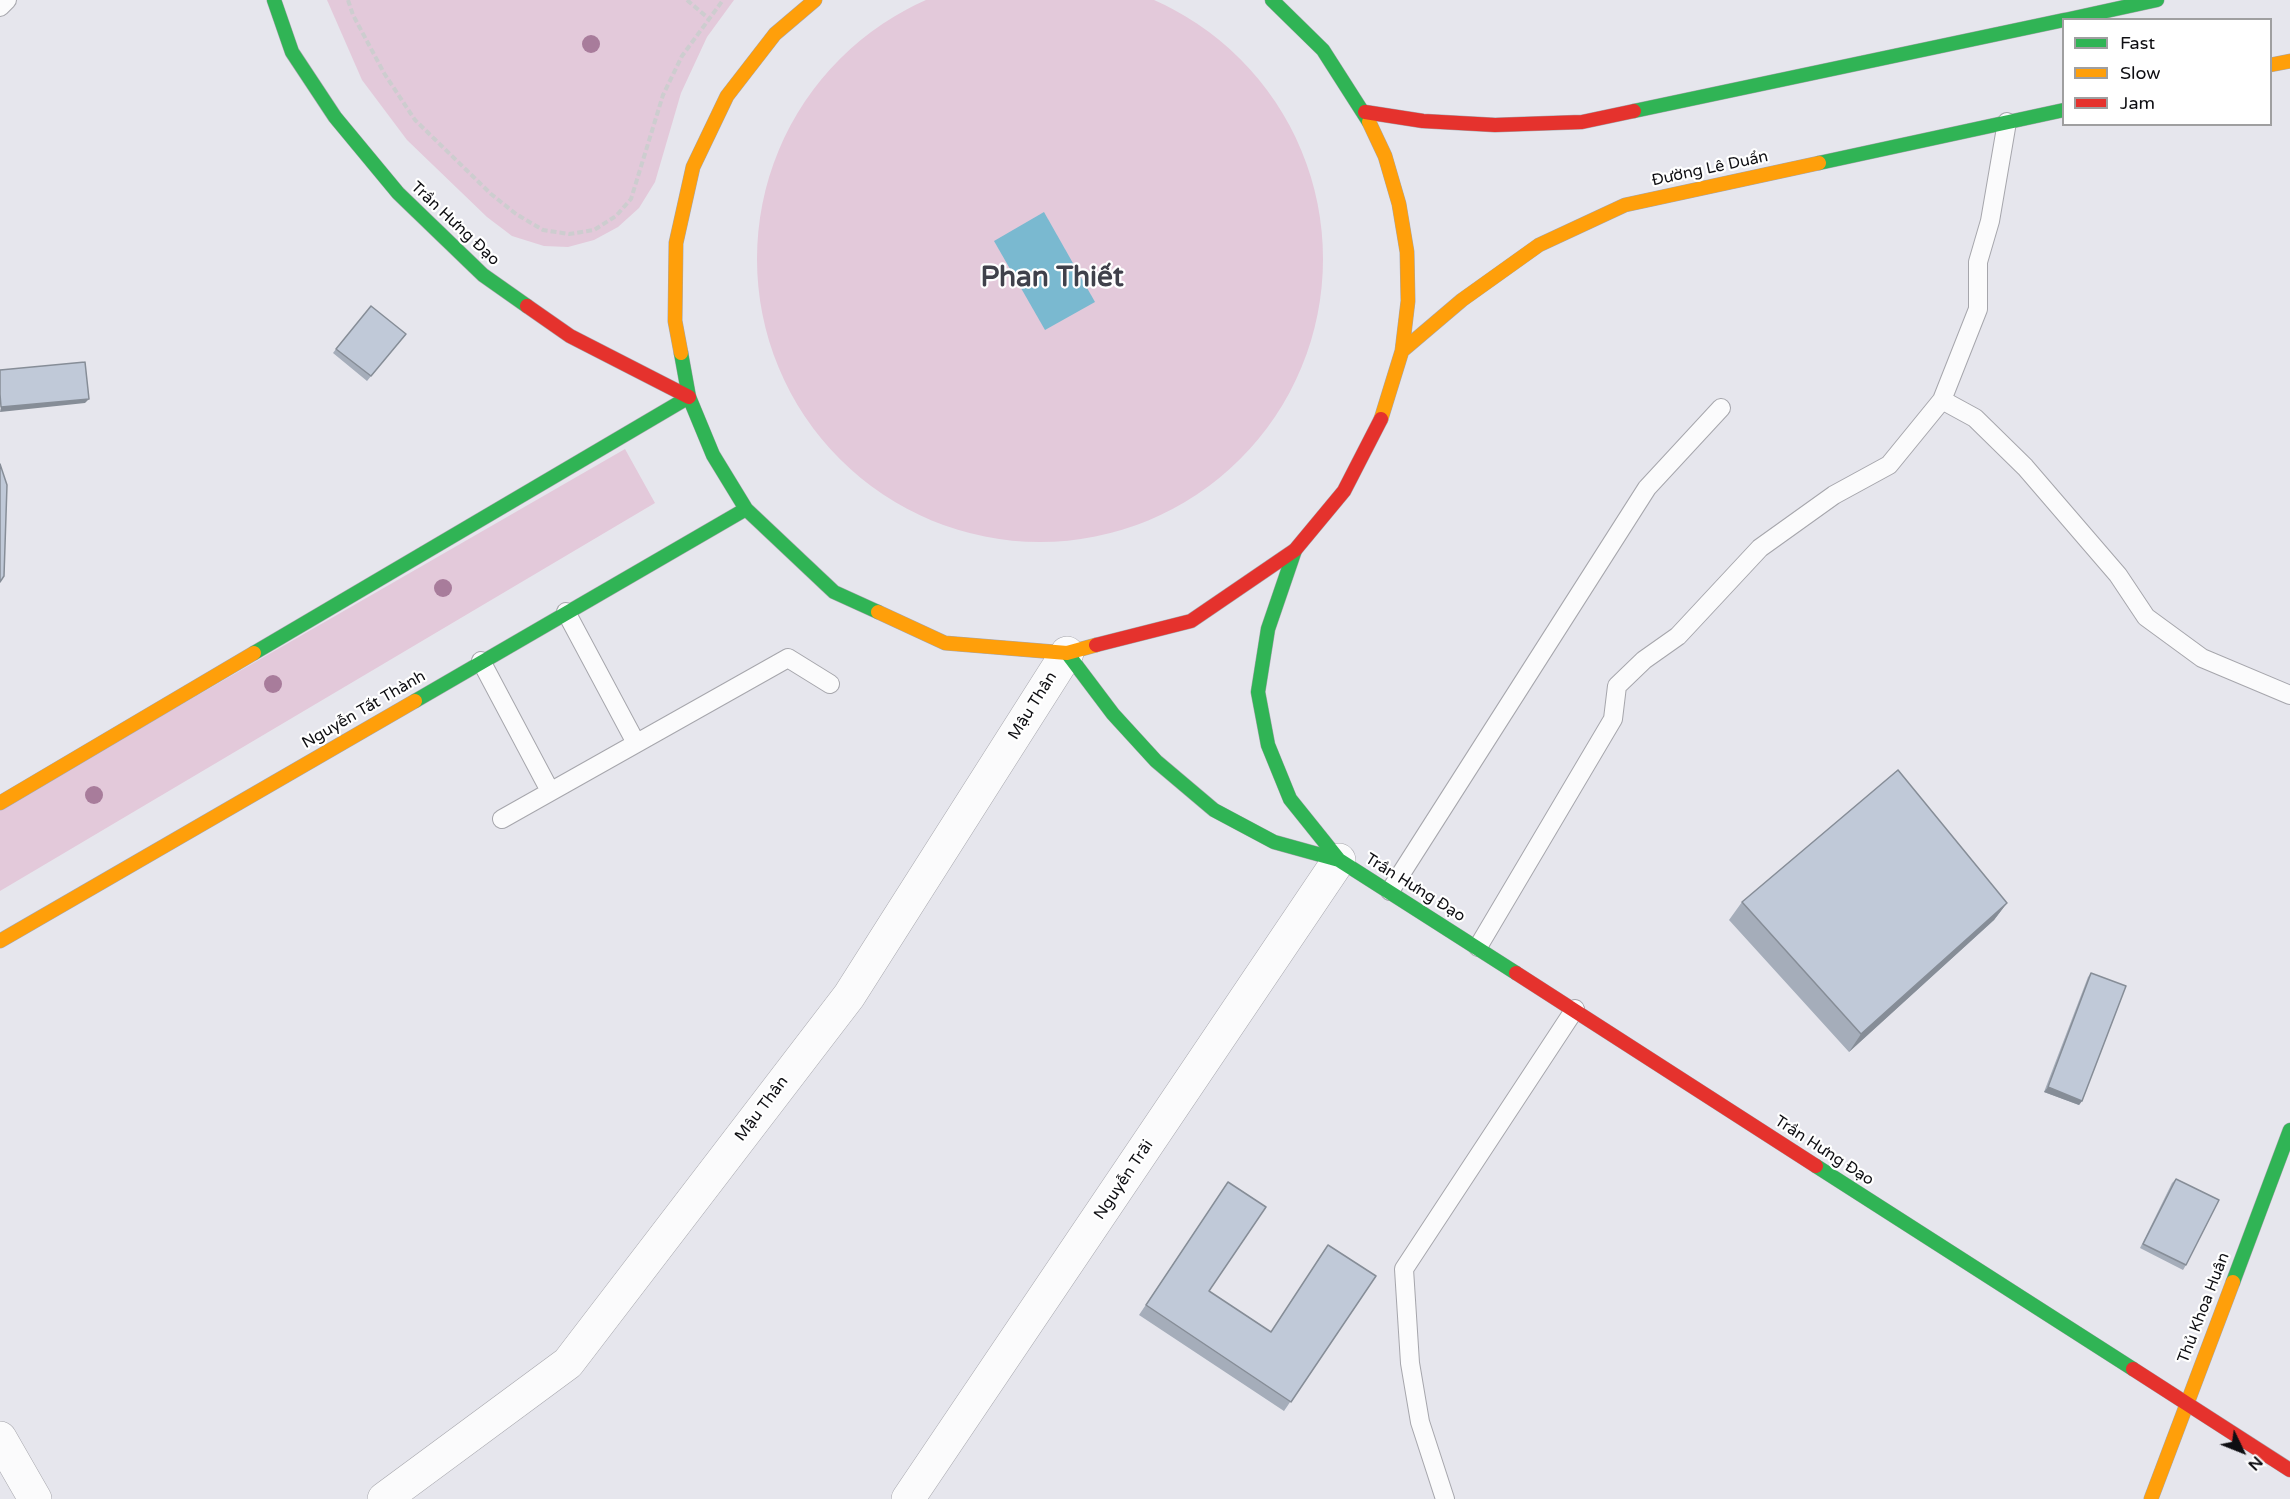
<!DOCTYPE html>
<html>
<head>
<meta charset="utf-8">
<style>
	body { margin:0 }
	#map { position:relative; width:2290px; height:1499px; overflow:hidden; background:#e6e6ed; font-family:"Varela Round",sans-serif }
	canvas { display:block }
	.legend { position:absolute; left:2062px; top:18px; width:210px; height:108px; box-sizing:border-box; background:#fff; border:2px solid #9f9fa0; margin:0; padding:8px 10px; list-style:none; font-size:18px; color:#0e0e12 }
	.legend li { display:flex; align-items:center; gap:12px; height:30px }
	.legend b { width:30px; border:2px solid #9f9fa0 }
	.north { position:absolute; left:2212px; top:1421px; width:60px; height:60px; -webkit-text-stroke:4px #fff; paint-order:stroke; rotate:133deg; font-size:16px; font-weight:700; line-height:24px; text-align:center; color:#0e0e12 }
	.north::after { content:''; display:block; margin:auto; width:21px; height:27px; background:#0e0e12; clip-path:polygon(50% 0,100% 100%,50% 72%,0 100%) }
</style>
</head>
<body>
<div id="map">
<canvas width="2290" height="1499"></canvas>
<ul class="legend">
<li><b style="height:8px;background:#30b455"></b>Fast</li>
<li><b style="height:8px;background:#ff9f0a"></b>Slow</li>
<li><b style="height:8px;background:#e5322d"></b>Jam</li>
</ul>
<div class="north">N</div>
</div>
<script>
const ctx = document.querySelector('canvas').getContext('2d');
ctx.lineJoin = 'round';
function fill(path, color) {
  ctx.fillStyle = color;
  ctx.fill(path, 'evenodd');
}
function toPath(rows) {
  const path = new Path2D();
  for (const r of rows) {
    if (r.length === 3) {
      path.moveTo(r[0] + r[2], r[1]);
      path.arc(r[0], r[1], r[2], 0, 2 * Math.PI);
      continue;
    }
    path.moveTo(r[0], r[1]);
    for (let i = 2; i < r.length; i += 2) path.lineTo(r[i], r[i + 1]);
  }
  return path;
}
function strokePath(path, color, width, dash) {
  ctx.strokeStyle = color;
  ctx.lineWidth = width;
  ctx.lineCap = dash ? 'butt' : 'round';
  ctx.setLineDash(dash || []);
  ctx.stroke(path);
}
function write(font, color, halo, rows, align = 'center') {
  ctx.font = font + ' "Varela Round",sans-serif';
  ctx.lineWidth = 4.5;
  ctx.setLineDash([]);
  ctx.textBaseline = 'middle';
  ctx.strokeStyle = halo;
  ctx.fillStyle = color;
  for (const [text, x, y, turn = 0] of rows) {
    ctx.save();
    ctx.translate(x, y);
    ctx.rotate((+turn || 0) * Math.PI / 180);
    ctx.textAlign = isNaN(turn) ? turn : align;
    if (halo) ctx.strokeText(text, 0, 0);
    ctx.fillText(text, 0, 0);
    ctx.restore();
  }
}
fill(toPath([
	[1040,259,283],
	[327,0,734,0,707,37,681,93,655,182,639,208,618,227,594,240,568,247,544,246,512,236,487,217,407,140,362,80],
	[625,449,655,503,0,891,0,809]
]), '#e3c9da');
fill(toPath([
	[1044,212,1095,302,1045,330,994,241]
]), '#7ab9d0');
const lane = toPath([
	[0,7,7,0],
	[1942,400,1975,418,2025,467,2118,575,2146,617,2202,658,2290,695],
	[566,612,636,743],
	[481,661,550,791],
	[502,819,788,658,830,684],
	[1390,891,1647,488,1721,408],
	[1478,947,1613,719,1617,686,1644,660,1678,636,1760,548,1834,495,1889,465,1942,400,1978,309,1978,262,1990,221,2007,122],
	[1445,1499,1420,1422,1410,1363,1404,1269,1575,1009]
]);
const street = toPath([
	[0,1438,35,1499],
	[384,1499,568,1363,849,996,1067,653],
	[908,1499,1339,860]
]);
const fast = toPath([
	[274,0,292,52,335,117,398,193,483,275,527,306],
	[1272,0,1323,50,1369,122],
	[2065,20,2157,0],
	[1634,111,2064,20],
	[1819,163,2064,110],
	[681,353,689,397,713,455,746,509,834,592,878,612],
	[1295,550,1268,629,1258,692,1268,745,1290,799,1339,860],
	[254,653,689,397],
	[1067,653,1113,714,1156,761,1214,810,1274,842,1339,860,1516,973],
	[415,701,746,509],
	[1816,1166,2133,1369],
	[2233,1282,2290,1130]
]);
const slow = toPath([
	[2270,65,2290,61],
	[1369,122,1385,156,1399,204,1407,252,1408,301,1402,351,1381,419],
	[1402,351,1462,300,1539,245,1625,205,1819,163],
	[681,353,675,321,676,243,693,167,727,96,775,34,815,0],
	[878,612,945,643,1067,653,1096,645],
	[0,803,254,653],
	[0,941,415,701],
	[2151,1499,2233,1282]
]);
const jam = toPath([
	[1365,112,1423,121,1495,125,1582,122,1634,111],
	[527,306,570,336,689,397],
	[1096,645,1191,621,1295,550,1344,491,1381,419],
	[1516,973,1816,1166],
	[2133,1369,2290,1470]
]);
strokePath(lane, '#a6a6ac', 20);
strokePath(street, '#a6a6ac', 34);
strokePath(fast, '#a6a6ac', 15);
strokePath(slow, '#a6a6ac', 15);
strokePath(jam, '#a6a6ac', 15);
strokePath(toPath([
	[348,0,353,15,384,73,415,120,491,194,516,214,543,230,569,234,594,230,616,216,631,199,663,95,682,56,723,0],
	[687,0,708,18]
]), '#cdcdcf', 4, [6, 3]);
strokePath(lane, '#fbfbfc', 18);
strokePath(street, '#fbfbfc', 33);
strokePath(fast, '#30b455', 14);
strokePath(slow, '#ff9f0a', 14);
strokePath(jam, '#e5322d', 14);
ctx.fillStyle = '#a87c9b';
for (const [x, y] of [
	[591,44],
	[443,588],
	[273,684],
	[94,795]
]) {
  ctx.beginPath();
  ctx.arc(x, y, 9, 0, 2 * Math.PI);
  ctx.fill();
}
fill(toPath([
	[406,334,367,381,333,353,336,349],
	[1742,902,2007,903,1994,920,1849,1052,1729,920],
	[2091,973,2082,1101,2079,1105,2044,1092,2088,977],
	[2176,1179,2186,1265,2183,1270,2140,1248,2172,1183],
	[1228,1182,1209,1291,1270,1332,1376,1276,1284,1411,1139,1315]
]), '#a5adba');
fill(toPath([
	[89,399,85,403,0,412,1,407],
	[2007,903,1994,920,1849,1052,1861,1034],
	[2048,1087,2082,1101,2079,1105,2044,1092]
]), '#868d97');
const building = toPath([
	[371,306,406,334,371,376,336,349,371,306],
	[85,362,89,399,1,407,0,394,0,370,85,362],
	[0,464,7,485,4,576,0,582,0,464],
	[1898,770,2007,903,1861,1034,1742,902,1898,770],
	[2091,973,2126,986,2082,1101,2048,1087,2091,973],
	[2176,1179,2219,1200,2186,1265,2143,1244,2176,1179],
	[1228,1182,1266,1207,1209,1291,1271,1332,1328,1245,1376,1276,1291,1402,1146,1305,1228,1182]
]);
fill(building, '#c0c9d8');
strokePath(building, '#868d97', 1.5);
write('16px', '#0e0e12', '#fff', [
	["Đường Lê Duẩn",1710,169,-12],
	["Trần Hưng Đạo",455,224,43],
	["Mậu Thân",1033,706,-58],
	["Nguyễn Tất Thành",364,710,-30],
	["Trần Hưng Đạo",1415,888,32],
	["Mậu Thân",762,1109,-53],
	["Trần Hưng Đạo",1824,1151,33],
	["Nguyễn Trãi",1124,1180,-56],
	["Thủ Khoa Huân",2204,1308,-69]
]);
write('bold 28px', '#40414b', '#fff', [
	["Phan Thiết",1052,279]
]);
</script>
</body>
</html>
